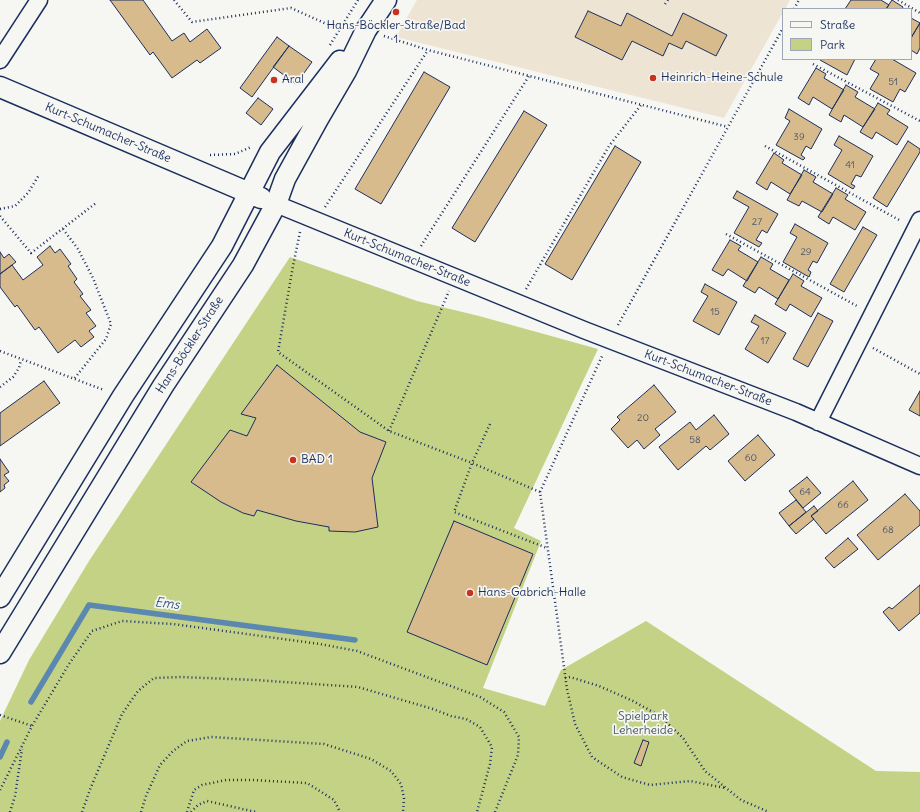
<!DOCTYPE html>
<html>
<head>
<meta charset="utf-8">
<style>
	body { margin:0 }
	#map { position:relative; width:920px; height:812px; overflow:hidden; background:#f6f6f2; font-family:Delius,sans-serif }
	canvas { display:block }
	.legend { position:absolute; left:782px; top:8px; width:130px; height:52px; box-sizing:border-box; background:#f6f6f2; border:1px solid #9ea6b7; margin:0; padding:5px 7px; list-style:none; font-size:12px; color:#1b2f5e }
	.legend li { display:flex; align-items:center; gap:8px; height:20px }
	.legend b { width:20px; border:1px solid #9ea6b7 }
</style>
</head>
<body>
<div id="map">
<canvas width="920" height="812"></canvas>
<ul class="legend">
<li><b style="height:5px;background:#f6f6f2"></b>Straße</li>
<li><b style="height:11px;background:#c4d286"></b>Park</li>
</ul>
</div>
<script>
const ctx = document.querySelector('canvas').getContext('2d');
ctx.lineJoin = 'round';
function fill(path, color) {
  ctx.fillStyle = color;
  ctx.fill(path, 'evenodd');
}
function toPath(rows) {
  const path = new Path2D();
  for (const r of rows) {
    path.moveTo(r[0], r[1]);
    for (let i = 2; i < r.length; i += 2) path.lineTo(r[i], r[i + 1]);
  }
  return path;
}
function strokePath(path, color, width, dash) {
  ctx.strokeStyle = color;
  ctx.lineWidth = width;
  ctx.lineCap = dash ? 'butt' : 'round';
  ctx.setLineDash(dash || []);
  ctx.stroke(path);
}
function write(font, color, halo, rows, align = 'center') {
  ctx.font = font + ' Delius,sans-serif';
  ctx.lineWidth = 3.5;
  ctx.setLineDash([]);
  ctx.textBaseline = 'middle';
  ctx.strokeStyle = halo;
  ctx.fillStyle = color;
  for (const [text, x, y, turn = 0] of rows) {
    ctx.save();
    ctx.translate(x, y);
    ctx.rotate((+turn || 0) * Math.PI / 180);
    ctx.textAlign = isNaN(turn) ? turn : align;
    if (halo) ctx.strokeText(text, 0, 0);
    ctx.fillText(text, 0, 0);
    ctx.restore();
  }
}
fill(toPath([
	[417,0,790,0,785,9,783,9,783,12,724,118,396,37]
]), '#ede4d3');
fill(toPath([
	[290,257,417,301,479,316,598,349,514,528,541,541,483,688,545,706,561,670,646,621,876,771,920,772,920,812,0,812,0,721,29,660,89,561]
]), '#c4d286');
strokePath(toPath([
	[31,702,89,605,355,640],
	[0,757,7,742]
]), '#5a88ae', 5.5);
const building = toPath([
	[110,0,143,0,172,41,184,33,190,42,207,29,221,48,200,63,197,60,172,78,153,52,150,55,110,0],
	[851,0,881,0,889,5,886,9,845,9,851,0],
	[892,0,903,7,902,9,886,9,892,0],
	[588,11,621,26,627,13,672,36,683,13,727,35,716,56,686,41,682,49,669,43,663,56,632,41,622,60,575,37,588,11],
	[911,18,920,23,911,38,911,18],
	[920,23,920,48,917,54,911,50,911,38,920,23],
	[277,37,289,46,252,97,240,88,277,37],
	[289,46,312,62,296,84,273,67,289,46],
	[821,59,855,59,847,75,820,60,821,59],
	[876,59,892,59,916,73,905,92,900,89,893,102,870,89,879,74,870,69,876,59],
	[816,68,826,74,824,78,844,90,832,109,813,97,809,105,798,98,816,68],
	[424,72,450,87,381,204,355,189,424,72],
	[846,85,858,92,855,97,875,109,863,127,844,115,841,122,829,115,846,85],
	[258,98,273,109,261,125,246,113,258,98],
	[878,103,890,110,887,114,908,127,897,145,876,132,872,139,860,132,878,103],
	[789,109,822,129,811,149,806,146,801,155,805,158,803,160,776,145,790,121,785,118,789,109],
	[524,111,547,125,475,242,452,228,524,111],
	[839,136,873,156,861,177,856,175,851,184,855,186,853,189,828,174,842,150,834,145,839,136],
	[908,141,920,149,920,152,887,207,873,198,908,141],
	[615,146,641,162,572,280,545,264,615,146],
	[774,153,784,160,782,163,802,175,790,194,771,182,767,190,756,183,774,153],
	[804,170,816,177,813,182,833,194,822,212,802,201,799,206,787,200,804,170],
	[836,188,848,195,845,199,866,212,855,230,833,217,829,224,818,217,836,188],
	[737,191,778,214,767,233,762,230,756,240,762,243,759,247,734,233,749,207,733,198,737,191],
	[795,224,828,243,817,263,813,261,808,270,811,272,809,277,783,262,797,237,790,233,795,224],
	[863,227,877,235,844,292,830,284,863,227],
	[730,240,741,246,738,250,758,262,747,281,728,269,723,276,712,270,730,240],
	[50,246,55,253,60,249,71,264,68,266,77,279,74,282,83,294,80,296,91,310,86,313,96,326,89,331,94,337,81,347,75,340,58,353,39,327,35,330,17,305,15,307,0,287,0,274,12,265,23,280,43,265,37,257,50,246],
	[0,252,4,258,9,254,16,262,0,274,0,252],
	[761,257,773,264,770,269,789,280,778,299,759,287,755,293,743,286,761,257],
	[793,274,804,281,801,286,822,298,811,317,790,304,786,311,775,304,793,274],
	[705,284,737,302,719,335,693,321,708,296,701,292,705,284],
	[818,313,833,321,808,367,793,359,818,313],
	[755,315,786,333,768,363,745,349,759,326,751,322,755,315],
	[277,365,360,432,386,442,372,478,378,527,355,532,329,531,329,527,296,521,257,510,254,516,243,513,221,502,191,482,230,430,247,436,256,418,241,414,277,365],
	[44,381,60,403,0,446,0,413,44,381],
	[654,385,676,412,655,429,660,435,644,449,637,440,628,448,611,429,620,420,617,417,654,385],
	[920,391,920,416,909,410,920,391],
	[714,415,729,434,710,450,706,446,678,470,659,447,690,422,696,430,714,415],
	[758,435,775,455,745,481,728,461,758,435],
	[0,459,9,472,4,475,9,481,4,485,5,488,0,492,0,459],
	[807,477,821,493,803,508,789,491,807,477],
	[853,481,868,500,826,534,811,516,853,481],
	[905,494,920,511,920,525,878,560,857,535,905,494],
	[796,500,806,512,789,526,779,513,796,500],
	[814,506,818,511,811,516,814,519,796,534,789,526,814,506],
	[454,521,533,554,487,665,407,632,454,521],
	[848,538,858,549,834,568,825,558,848,538],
	[920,585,920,613,899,631,883,612,889,607,892,609,920,585],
	[643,740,649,742,641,766,634,763,643,740]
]);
fill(building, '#d7bb8c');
strokePath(building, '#1b2f5e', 1);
const minor = toPath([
	[0,60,39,0],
	[276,204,584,330,796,412,920,466],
	[818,422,920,220]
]);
const tertiary = toPath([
	[0,87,261,198],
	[0,597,123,396,222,246,270,152,340,61],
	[0,653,163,386,243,265,276,204,285,179,318,119,346,71,366,30,386,0]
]);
strokePath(minor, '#1b2f5e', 19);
strokePath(tertiary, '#1b2f5e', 23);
strokePath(toPath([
	[174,0,192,22,291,8,340,30],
	[898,0,920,13],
	[665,4,668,0],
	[794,9,799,0],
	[384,36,428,50,728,127],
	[330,45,358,0],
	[813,64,920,121],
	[765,146,901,221],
	[210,155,235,154,251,147],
	[325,207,428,50],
	[0,209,15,206,28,193,39,175],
	[0,216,31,253,96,203],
	[63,229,78,249,93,278,111,324,106,339,74,379],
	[300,232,293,266,278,352,389,431,472,463,540,492,567,689,575,724,592,757,622,777,650,785,690,781,725,788],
	[726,234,857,306],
	[421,246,529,76],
	[526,289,609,146,641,105],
	[618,325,783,28],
	[873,348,920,374],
	[0,351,104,390],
	[0,387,13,377,19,368,21,360],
	[490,424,472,463,454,512,547,548],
	[389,431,449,291],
	[540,492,603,354],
	[565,678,570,677,599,686,633,701,660,716,683,738,705,771,741,800,769,812],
	[0,715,32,726],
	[0,790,32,726,69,664,92,631,122,621,173,624,320,644,357,651,480,697,504,712,519,737,518,755,495,812],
	[10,812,15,796,22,749],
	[82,812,91,787,122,714,138,691,154,678,181,677,255,680,358,687,433,709,451,716,466,719,480,727,492,747,490,764,477,812],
	[141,812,146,796,160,765,173,751,187,741,211,737,324,744,371,759,391,771,401,784,404,798,403,812],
	[187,812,194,790,202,785,226,780,252,780,307,783,334,800,340,812],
	[191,812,198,805,207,801,256,812]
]), '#1b2f5e', 2.5, [1, 3]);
strokePath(minor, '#f6f6f2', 16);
strokePath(tertiary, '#f6f6f2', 20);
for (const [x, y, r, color] of [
	[396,12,4,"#c8321e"],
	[653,78,4,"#c8321e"],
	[274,80,4,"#c8321e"],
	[293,460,4,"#c8321e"],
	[470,593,4,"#c8321e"]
]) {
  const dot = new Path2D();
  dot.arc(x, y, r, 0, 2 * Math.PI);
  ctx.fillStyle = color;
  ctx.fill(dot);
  strokePath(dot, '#f6f6f2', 1.5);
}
write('10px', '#4a526a', null, [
	["51",893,82],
	["39",799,137],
	["41",850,165],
	["27",757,222],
	["29",806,252],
	["15",715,312],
	["17",765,341],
	["20",643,418],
	["58",695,440],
	["60",751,458],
	["64",805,492],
	["66",843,505],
	["68",888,530]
]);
write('12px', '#1b2f5e', '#f6f6f2', [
	["Hans-Böckler-Straße/Bad",396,26,"center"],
	["1",396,40,"center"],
	["Heinrich-Heine-Schule",661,78],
	["Aral",282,80],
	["BAD 1",301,460],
	["Hans-Gabrich-Halle",478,593]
], 'left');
write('12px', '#1b2f5e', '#f6f6f2', [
	["Kurt-Schumacher-Straße",108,133,23],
	["Kurt-Schumacher-Straße",407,258,22],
	["Hans-Böckler-Straße",190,345,-57],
	["Kurt-Schumacher-Straße",708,378,21]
]);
write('12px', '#455868', '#f6f6f2', [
	["Spielpark",643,717],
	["Leherheide",643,731]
]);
write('italic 13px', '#355480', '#f6f6f2', [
	["Ems",167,604,7]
]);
</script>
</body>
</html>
